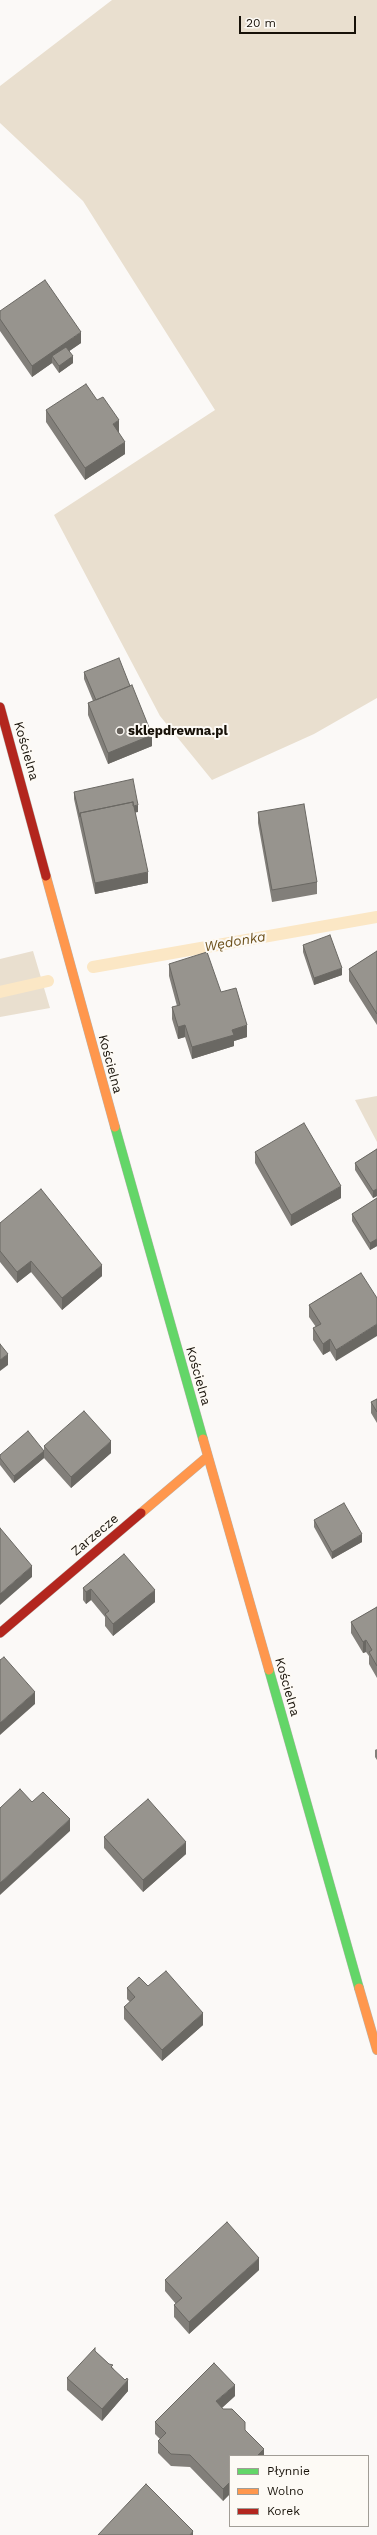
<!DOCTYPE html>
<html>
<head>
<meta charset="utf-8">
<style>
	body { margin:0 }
	#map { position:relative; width:377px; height:2535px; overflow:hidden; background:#fbf9f7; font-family:"Work Sans",sans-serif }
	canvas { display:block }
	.legend { position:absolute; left:229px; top:2455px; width:140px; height:72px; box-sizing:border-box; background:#fdfaf5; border:1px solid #a19d96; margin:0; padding:5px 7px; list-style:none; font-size:12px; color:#171108 }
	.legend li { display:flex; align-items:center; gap:8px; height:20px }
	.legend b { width:20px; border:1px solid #a19d96 }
	.scale { position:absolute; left:239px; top:16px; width:117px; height:18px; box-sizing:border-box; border:2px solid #171108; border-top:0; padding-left:5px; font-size:12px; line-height:14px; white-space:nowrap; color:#171108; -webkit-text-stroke:3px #fdfaf5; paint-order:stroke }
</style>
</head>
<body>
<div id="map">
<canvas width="377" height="2535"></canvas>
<ul class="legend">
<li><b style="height:5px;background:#63d668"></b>Płynnie</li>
<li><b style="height:5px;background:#ff974d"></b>Wolno</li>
<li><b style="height:5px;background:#b3261e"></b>Korek</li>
</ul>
<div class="scale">20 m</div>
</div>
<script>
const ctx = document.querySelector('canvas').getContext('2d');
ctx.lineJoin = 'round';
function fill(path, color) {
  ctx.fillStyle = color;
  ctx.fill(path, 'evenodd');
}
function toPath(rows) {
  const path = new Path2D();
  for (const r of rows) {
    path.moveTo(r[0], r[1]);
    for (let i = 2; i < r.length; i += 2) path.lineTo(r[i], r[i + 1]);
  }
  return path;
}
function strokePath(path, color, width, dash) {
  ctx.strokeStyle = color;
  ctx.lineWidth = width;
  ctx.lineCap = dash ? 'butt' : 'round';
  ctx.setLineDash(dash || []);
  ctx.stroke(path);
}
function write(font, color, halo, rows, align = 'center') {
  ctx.font = font + ' "Work Sans",sans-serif';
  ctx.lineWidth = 4;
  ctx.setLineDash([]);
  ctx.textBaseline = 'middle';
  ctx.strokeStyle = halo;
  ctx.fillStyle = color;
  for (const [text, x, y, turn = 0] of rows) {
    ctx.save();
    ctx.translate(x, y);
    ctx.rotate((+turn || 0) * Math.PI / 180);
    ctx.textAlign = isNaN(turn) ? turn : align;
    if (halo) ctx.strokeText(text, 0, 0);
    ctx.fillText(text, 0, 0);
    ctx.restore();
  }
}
fill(toPath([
	[112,0,377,0,377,698,314,734,212,780,160,716,54,515,215,410,83,201,0,123,0,86],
	[33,951,50,1008,0,1017,0,959],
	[377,1096,377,1142,355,1100]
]), '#e9dfcf');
strokePath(toPath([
	[93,967,377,917],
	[0,992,48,981]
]), '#fbe7c5', 12);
const fast = toPath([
	[115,1127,203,1439],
	[269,1670,359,1988]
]);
const slow = toPath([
	[46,876,115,1127],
	[203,1439,269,1670],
	[141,1513,207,1457],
	[359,1988,377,2050]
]);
const jam = toPath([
	[0,707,46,876],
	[0,1633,141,1513]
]);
strokePath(fast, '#b9b5b0', 10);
strokePath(slow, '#b9b5b0', 10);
strokePath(jam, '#b9b5b0', 10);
strokePath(fast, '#63d668', 9);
strokePath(slow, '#ff974d', 9);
strokePath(jam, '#b3261e', 9);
fill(toPath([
	[0,311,81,343,69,351,73,363,59,373,52,363,32,377,0,331],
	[46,410,119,432,118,433,125,454,85,480,46,422],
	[84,672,152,746,108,764,88,715,88,703,93,701,84,679],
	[74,792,138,812,135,812,148,883,95,894,74,799],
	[258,812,317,882,317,894,272,902,258,823],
	[303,945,342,975,314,985,303,952],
	[377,951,377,1025,349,981,349,969],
	[169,964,221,992,247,1037,234,1041,234,1046,192,1059,185,1037,178,1039,172,1019,172,1007,177,1006,169,976],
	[377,1149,377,1196,373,1198,355,1170,355,1163],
	[255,1152,341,1198,291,1226,255,1163],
	[377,1198,377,1246,370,1250,352,1221,352,1214],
	[0,1223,102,1276,62,1310,31,1272,17,1283,0,1262],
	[361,1273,336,1361,330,1351,323,1355,313,1340,313,1328,316,1327,309,1317,309,1305],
	[377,1399,377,1423,371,1413,371,1402],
	[44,1446,111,1453,71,1488,44,1458,14,1483,0,1465,0,1455,44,1451],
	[314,1520,362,1542,332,1559,314,1527],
	[124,1554,155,1602,113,1636,105,1626,105,1617,91,1600,86,1604,83,1600,83,1588],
	[377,1607,377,1678,369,1664,369,1656,366,1652,363,1653,351,1633,351,1622],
	[377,1749,377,1760,375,1757,375,1750],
	[104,1837,186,1854,143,1892,104,1848],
	[148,1986,203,2025,162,2061,124,2019,124,2007,130,2002,127,1999,127,1988],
	[259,2270,189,2334,174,2317,174,2305,176,2304,165,2291,165,2280],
	[95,2351,113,2368,128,2391,102,2421,67,2390,67,2378],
	[235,2396,222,2408,245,2430,264,2456,223,2501,190,2467,171,2466,158,2453,158,2441,160,2439,155,2434,155,2422]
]), '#827f7a');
fill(toPath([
	[81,332,81,343,55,361,52,356,52,363,32,377,32,366],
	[73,356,73,363,59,373,59,366],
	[119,420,119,432,113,436,113,424],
	[125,442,125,454,85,480,85,468],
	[152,735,152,746,108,764,108,753],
	[138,805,138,812,82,824,81,817],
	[148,872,148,883,95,894,95,883],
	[342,968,342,975,314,985,314,978],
	[185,1025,185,1037,178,1039,178,1027],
	[247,1025,247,1037,234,1041,234,1046,192,1059,192,1047,232,1030],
	[341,1186,341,1198,291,1226,291,1215],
	[377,1189,377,1196,373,1198,373,1191],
	[377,1239,377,1246,370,1250,370,1243],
	[31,1261,31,1272,17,1283,17,1272],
	[102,1265,102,1276,62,1310,62,1298],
	[377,1324,377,1336,336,1361,336,1350],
	[330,1339,330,1351,323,1355,323,1344],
	[8,1354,8,1365,0,1371,0,1360],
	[111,1441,111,1453,71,1488,71,1477],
	[44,1451,44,1458,14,1483,14,1476],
	[362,1534,362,1542,332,1559,332,1552],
	[32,1566,32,1577,0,1605,0,1594],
	[91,1589,91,1600,86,1604,86,1592],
	[155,1590,155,1602,113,1636,113,1624],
	[366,1640,366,1652,363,1653,363,1642],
	[35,1692,35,1704,0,1735,0,1723],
	[70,1819,70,1831,0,1895,0,1883],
	[186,1842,186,1854,143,1892,143,1880],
	[203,2013,203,2025,162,2061,162,2050],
	[259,2258,259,2270,189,2334,189,2322],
	[128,2380,128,2391,102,2421,102,2409],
	[235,2385,235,2396,216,2413,216,2401],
	[264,2449,264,2456,257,2456],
	[230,2482,230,2494,223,2501,223,2489],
	[193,2531,193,2535,190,2535]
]), '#6a6863');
const building = toPath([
	[45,280,81,332,32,366,0,319,0,311,45,280],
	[66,347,73,356,59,366,52,356,66,347],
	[86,384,97,400,103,397,119,420,113,424,125,442,85,468,46,410,86,384],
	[119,658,130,686,96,700,84,672,119,658],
	[132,685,152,735,108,753,88,703,132,685],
	[133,779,138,805,133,806,133,802,80,813,80,817,74,792,133,779],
	[133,802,148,872,95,883,80,813,133,802],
	[304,804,317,882,272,890,258,812,304,804],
	[330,935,342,968,314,978,303,945,330,935],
	[377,951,377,1014,349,969,377,951],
	[207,952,221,992,236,988,247,1025,232,1030,234,1035,192,1047,185,1025,178,1027,172,1007,180,1005,169,964,207,952],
	[304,1123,341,1186,291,1215,255,1152,304,1123],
	[377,1149,377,1189,373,1191,355,1163,377,1149],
	[41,1189,102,1265,62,1298,31,1261,17,1272,0,1251,0,1223,41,1189],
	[377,1198,377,1239,370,1243,352,1214,377,1198],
	[361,1273,377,1298,377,1324,336,1350,330,1339,323,1344,313,1328,321,1324,309,1305,361,1273],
	[0,1344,8,1354,0,1360,0,1344],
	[377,1399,377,1412,371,1402,377,1399],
	[84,1411,111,1441,71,1477,44,1446,84,1411],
	[28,1431,44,1451,14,1476,0,1458,0,1455,28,1431],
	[344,1503,362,1534,332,1552,314,1520,344,1503],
	[0,1528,32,1566,0,1594,0,1528],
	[124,1554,155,1590,113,1624,105,1614,109,1611,91,1589,86,1592,83,1588,124,1554],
	[377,1607,377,1666,369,1652,372,1650,366,1640,363,1642,351,1622,377,1607],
	[4,1657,35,1692,0,1723,0,1660,4,1657],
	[20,1789,32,1802,43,1792,70,1819,0,1883,0,1808,20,1789],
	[148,1799,186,1842,143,1880,104,1837,148,1799],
	[166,1971,203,2013,162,2050,124,2007,135,1997,127,1988,139,1977,148,1986,166,1971],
	[227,2222,259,2258,189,2322,174,2305,182,2298,165,2280,227,2222],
	[95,2348,95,2351,109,2364,113,2365,111,2367,125,2380,127,2378,128,2380,102,2409,67,2378,95,2348],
	[214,2363,235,2385,216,2401,223,2409,232,2409,245,2422,245,2430,264,2449,257,2456,230,2456,230,2482,223,2489,190,2455,171,2454,158,2441,166,2433,155,2422,214,2363],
	[146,2484,193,2531,190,2535,98,2535,146,2484]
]);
fill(building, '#97948e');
strokePath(building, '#6a6863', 1);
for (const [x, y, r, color] of [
	[120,731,4,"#67625c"]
]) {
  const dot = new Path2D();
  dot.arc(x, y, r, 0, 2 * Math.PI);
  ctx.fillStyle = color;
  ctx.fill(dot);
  strokePath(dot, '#fdfaf5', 1.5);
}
write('bold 13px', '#171108', '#fdfaf5', [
	["sklepdrewna.pl",128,731]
], 'left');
write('13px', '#171108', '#fdfaf5', [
	["Kościelna",26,751,74],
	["Kościelna",110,1064,75],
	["Kościelna",198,1376,74],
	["Zarzecze",95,1535,-40],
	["Kościelna",287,1687,74]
]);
write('italic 14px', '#6d511c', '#fdfaf5', [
	["Wędonka",235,942,-10]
]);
</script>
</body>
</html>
